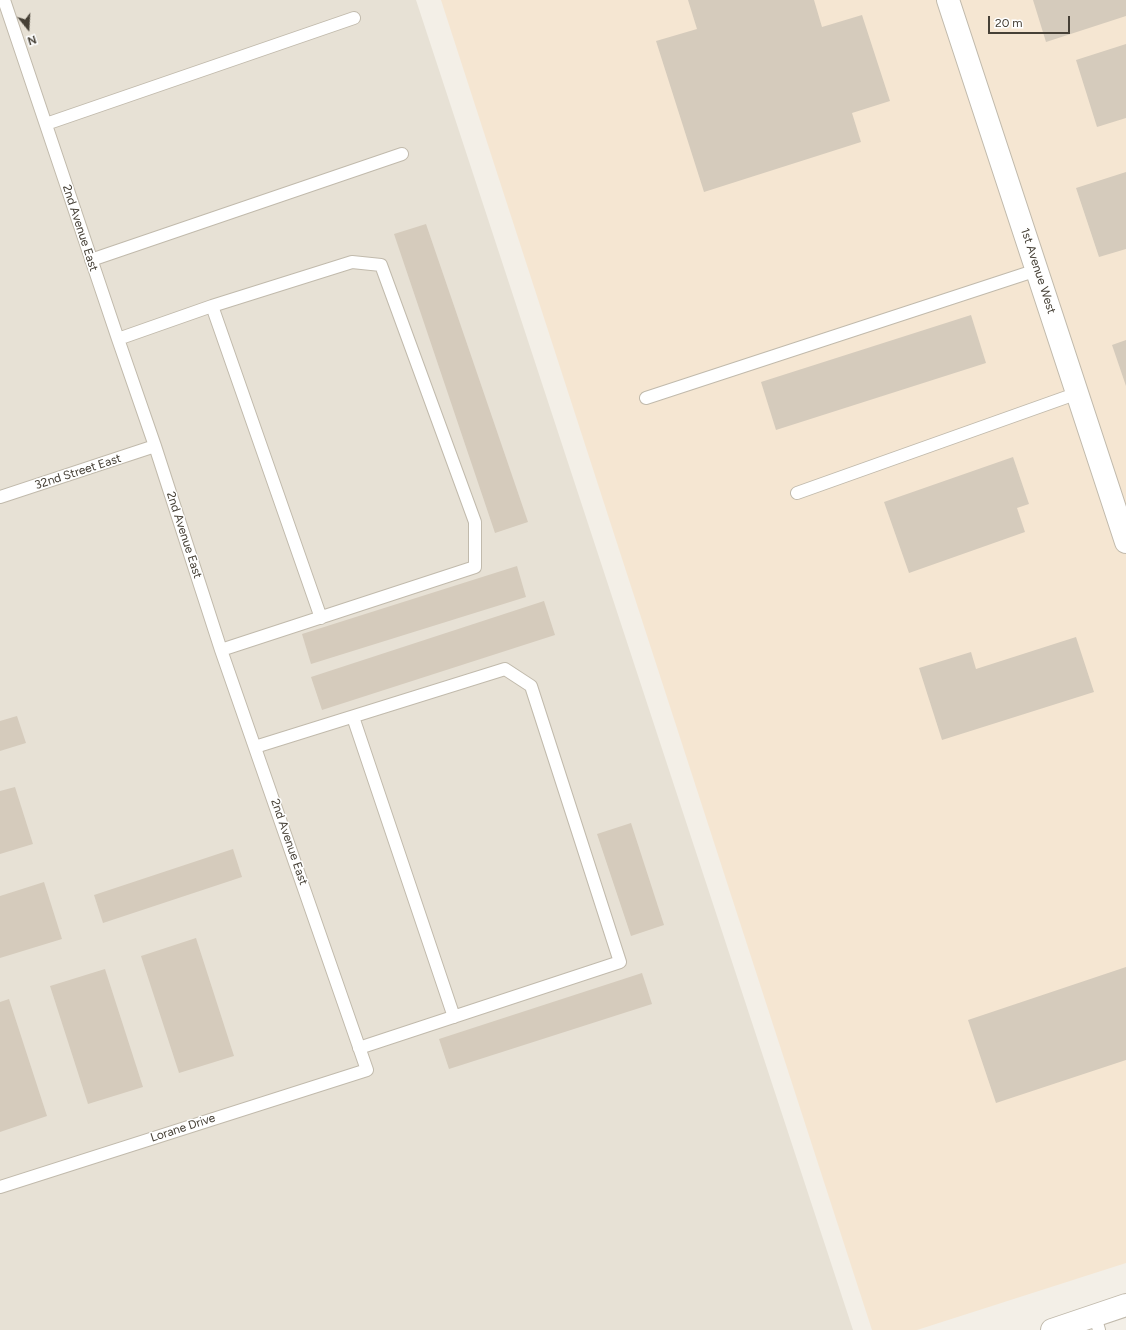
<!DOCTYPE html>
<html>
<head>
<meta charset="utf-8">
<style>
	body { margin:0 }
	#map { position:relative; width:1126px; height:1330px; overflow:hidden; background:#f3efe7; font-family:Figtree,sans-serif }
	canvas { display:block }
	.north { position:absolute; left:8px; top:8px; width:40px; height:40px; -webkit-text-stroke:3px #fff; paint-order:stroke; rotate:162deg; font-size:11px; font-weight:700; line-height:16px; text-align:center; color:#464036 }
	.north::after { content:''; display:block; margin:auto; width:14px; height:18px; background:#464036; clip-path:polygon(50% 0,100% 100%,50% 72%,0 100%) }
	.scale { position:absolute; left:988px; top:16px; width:82px; height:18px; box-sizing:border-box; border:2px solid #464036; border-top:0; padding-left:5px; font-size:12px; line-height:14px; white-space:nowrap; color:#464036; -webkit-text-stroke:3px #fff; paint-order:stroke }
</style>
</head>
<body>
<div id="map">
<canvas width="1126" height="1330"></canvas>
<div class="north">N</div>
<div class="scale">20 m</div>
</div>
<script>
const ctx = document.querySelector('canvas').getContext('2d');
ctx.lineJoin = 'round';
function fill(path, color) {
  ctx.fillStyle = color;
  ctx.fill(path, 'evenodd');
}
function toPath(rows) {
  const path = new Path2D();
  for (const r of rows) {
    path.moveTo(r[0], r[1]);
    for (let i = 2; i < r.length; i += 2) path.lineTo(r[i], r[i + 1]);
  }
  return path;
}
function strokePath(path, color, width, dash) {
  ctx.strokeStyle = color;
  ctx.lineWidth = width;
  ctx.lineCap = dash ? 'butt' : 'round';
  ctx.setLineDash(dash || []);
  ctx.stroke(path);
}
function write(font, color, halo, rows, align = 'center') {
  ctx.font = font + ' Figtree,sans-serif';
  ctx.lineWidth = 3;
  ctx.setLineDash([]);
  ctx.textBaseline = 'middle';
  ctx.strokeStyle = halo;
  ctx.fillStyle = color;
  for (const [text, x, y, turn = 0] of rows) {
    ctx.save();
    ctx.translate(x, y);
    ctx.rotate((+turn || 0) * Math.PI / 180);
    ctx.textAlign = isNaN(turn) ? turn : align;
    if (halo) ctx.strokeText(text, 0, 0);
    ctx.fillText(text, 0, 0);
    ctx.restore();
  }
}
fill(toPath([
	[0,0,416,0,853,1330,0,1330]
]), '#e7e1d5');
fill(toPath([
	[441,0,1126,0,1126,1263,917,1330,872,1330]
]), '#f5e6d2');
fill(toPath([
	[688,0,814,0,822,27,862,15,890,101,852,113,861,142,704,192,656,41,697,29],
	[1033,0,1126,0,1126,16,1046,42],
	[1126,44,1126,118,1097,127,1076,60],
	[1126,172,1126,249,1099,257,1076,188],
	[426,224,528,522,495,533,394,234],
	[971,315,986,363,776,430,761,382],
	[1126,340,1126,386,1112,345],
	[1013,457,1029,504,1017,508,1025,532,909,573,884,502],
	[517,566,526,597,311,664,302,634],
	[544,601,555,635,322,710,311,677],
	[1076,637,1094,692,942,740,919,668,971,652,976,669],
	[17,716,26,743,0,751,0,721],
	[15,787,33,844,0,854,0,791],
	[631,823,664,925,631,936,597,834],
	[233,849,242,877,103,923,94,895],
	[44,882,62,939,0,958,0,896],
	[196,938,234,1056,179,1073,141,956],
	[1126,967,1126,1060,996,1103,968,1020],
	[105,969,143,1087,88,1104,50,986],
	[642,973,652,1004,449,1069,439,1039],
	[9,999,47,1116,0,1132,0,1002]
]), '#d5cbbc');
const service = toPath([
	[46,124,354,18],
	[91,260,402,154],
	[212,306,321,618],
	[118,339,212,306,352,262,381,265,475,522,475,567,221,650],
	[646,398,1037,270],
	[797,493,1078,393],
	[0,497,155,446],
	[353,717,454,1017],
	[255,747,505,669,531,686,620,962,359,1048],
	[0,1187,367,1070,221,650,155,446,118,339,4,0],
	[1095,1316,1099,1330]
]);
const minor = toPath([
	[948,0,1126,542],
	[1052,1330,1126,1305]
]);
strokePath(service, '#c1baac', 14);
strokePath(minor, '#c1baac', 24);
strokePath(service, '#fff', 12);
strokePath(minor, '#fff', 22);
write('12px', '#464036', '#fff', [
	["2nd Avenue East",80,228,72],
	["1st Avenue West",1038,271,72],
	["32nd Street East",78,472,-18],
	["2nd Avenue East",184,535,72],
	["2nd Avenue East",289,842,71],
	["Lorane Drive",183,1128,-18]
]);
</script>
</body>
</html>
